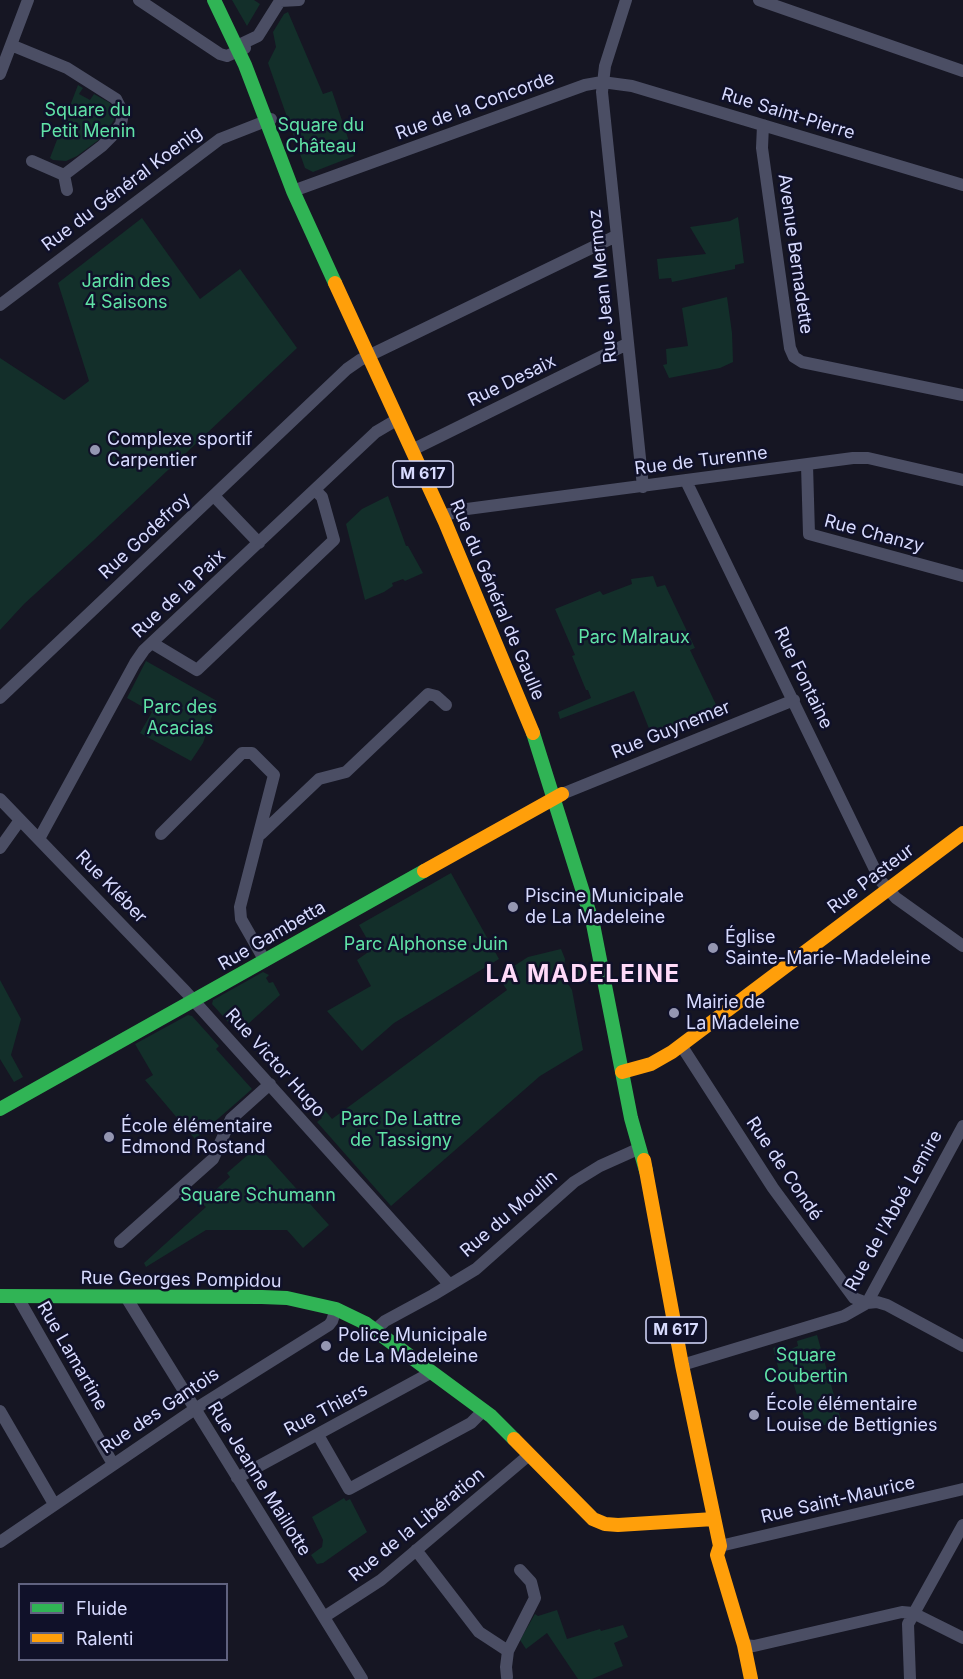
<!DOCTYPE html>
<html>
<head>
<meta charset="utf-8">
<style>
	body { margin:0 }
	#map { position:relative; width:963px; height:1679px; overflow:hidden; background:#161623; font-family:Inter,sans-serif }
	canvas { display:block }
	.legend { position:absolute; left:18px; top:1583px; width:210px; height:78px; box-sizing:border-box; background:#101129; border:2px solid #60627f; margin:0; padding:8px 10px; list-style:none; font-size:18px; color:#d8dbff }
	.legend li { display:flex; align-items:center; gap:12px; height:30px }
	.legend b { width:30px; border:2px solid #60627f }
</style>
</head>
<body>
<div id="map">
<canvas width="963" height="1679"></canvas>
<ul class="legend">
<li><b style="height:8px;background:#30b455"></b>Fluide</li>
<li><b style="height:8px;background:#ff9f0a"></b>Ralenti</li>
</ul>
</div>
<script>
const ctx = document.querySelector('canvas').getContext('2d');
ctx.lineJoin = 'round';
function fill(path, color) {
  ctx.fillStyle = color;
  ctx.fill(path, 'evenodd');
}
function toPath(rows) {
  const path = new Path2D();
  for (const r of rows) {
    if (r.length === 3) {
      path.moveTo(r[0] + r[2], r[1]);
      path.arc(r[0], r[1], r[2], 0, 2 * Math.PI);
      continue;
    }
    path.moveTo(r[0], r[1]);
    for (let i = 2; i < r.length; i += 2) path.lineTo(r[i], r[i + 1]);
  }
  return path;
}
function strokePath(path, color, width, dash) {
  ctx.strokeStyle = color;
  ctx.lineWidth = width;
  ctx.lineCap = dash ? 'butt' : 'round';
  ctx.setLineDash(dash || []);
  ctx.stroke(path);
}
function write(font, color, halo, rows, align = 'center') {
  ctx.font = font + ' Inter,sans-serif';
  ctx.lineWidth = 5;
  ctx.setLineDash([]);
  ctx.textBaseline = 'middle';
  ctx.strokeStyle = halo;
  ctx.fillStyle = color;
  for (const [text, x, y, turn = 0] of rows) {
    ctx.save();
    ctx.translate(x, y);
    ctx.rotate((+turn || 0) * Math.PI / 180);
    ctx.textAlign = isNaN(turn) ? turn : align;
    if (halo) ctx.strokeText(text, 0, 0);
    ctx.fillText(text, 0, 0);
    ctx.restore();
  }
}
fill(toPath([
	[232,0,254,0,260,4,247,26],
	[288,12,323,94,332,91,354,156,313,172,305,168,268,63,276,47,273,32,284,14],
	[78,85,83,88,79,94,90,100,94,94,110,103,114,111,114,120,104,136,77,156,66,161,53,160,50,158],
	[738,217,744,263,735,265,735,269,672,282,671,278,659,279,657,259,706,254,690,227,730,221],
	[142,218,200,299,240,269,297,348,94,540,24,604,0,630,0,358,64,400,89,381,58,283],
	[727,297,732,333,733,362,720,368,669,378,663,365,667,364,666,349,688,346,682,308],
	[388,496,406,546,408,546,423,573,405,581,403,579,392,583,393,586,384,592,365,600,346,524,362,509],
	[653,576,657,587,665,585,695,648,690,650,721,715,654,741,634,691,560,719,558,712,591,698,588,690,586,690,572,656,575,655,555,609,600,591,603,595,632,584,631,579],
	[146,661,217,701,203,743,191,761,140,733,152,712,127,698],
	[451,873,499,959,394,1023,362,1051,327,1011,371,986,357,960,374,948,372,943,370,944,359,925],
	[561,949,565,959,563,976,572,990,583,1050,540,1076,391,1206,317,1122,322,1118,317,1112,323,1108,332,1119,507,990,499,978,500,975,528,957],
	[582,974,9],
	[263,972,269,975,266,978,269,983,273,982,280,995,238,1033,212,1004,213,1000],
	[0,980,21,1019,11,1055,23,1077,14,1082,0,1059],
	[188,1015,192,1016,219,1046,216,1049,252,1089,195,1139,145,1080,153,1075,135,1044],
	[258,1146,329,1225,303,1248,287,1230,206,1230,146,1267,144,1263,206,1207,201,1203,230,1177,227,1173],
	[817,1335,841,1420,808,1430,792,1379,782,1382,773,1348,779,1346,782,1354,791,1351,791,1349,798,1346,797,1341],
	[344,1498,346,1501,350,1499,367,1532,323,1563,317,1564,311,1555,322,1547,323,1540,312,1517],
	[557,1610,567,1639,600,1629,601,1631,623,1625,628,1637,614,1643,623,1666,592,1679,578,1679,547,1633,526,1649,520,1640,535,1614,538,1616]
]), '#132f2a');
strokePath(toPath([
	[139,0,220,54,227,56,245,48],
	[626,0,605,66,602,92,643,487],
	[759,0,963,71],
	[11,45,67,68,116,99,123,113,121,124,112,136,102,146,64,175,32,161],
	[237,46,258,36,280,1,299,0],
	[0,74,28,0],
	[763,125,762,148,790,348,794,357,802,362,963,395],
	[64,175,67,190],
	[293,191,585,85,602,82,632,86,963,185],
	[0,305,220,139,271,119],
	[412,450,627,344],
	[807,465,809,534,963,576],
	[686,481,880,880,896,898,963,946],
	[214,496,259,543],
	[442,516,467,509,853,458,868,458,963,480],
	[152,643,197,670,334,540,322,497,316,491],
	[0,698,347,369,360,360,616,236],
	[562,794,794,700],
	[0,799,186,992,449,1284],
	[161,834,242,753,252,753,274,775,240,907,241,919,265,961],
	[261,834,319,779,346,772,428,694,436,696,446,705],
	[39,839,135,663,144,650,376,432,398,419],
	[0,848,20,820],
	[681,1045,773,1188,854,1298,867,1303,877,1302,887,1305,963,1346],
	[120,1242,213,1159,231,1119,270,1084],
	[17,1296,113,1464],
	[126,1297,362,1679],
	[375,1330,385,1321,433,1295,476,1269,574,1182,600,1166,638,1149],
	[682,1365,844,1316,867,1303,963,1126],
	[0,1411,54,1504],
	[318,1435,349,1489,471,1423,484,1410],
	[237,1478,432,1372],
	[0,1542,195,1409,329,1325,332,1321,336,1309],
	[720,1546,963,1489],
	[416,1550,479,1632,508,1651],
	[324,1617,381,1580,529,1455],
	[744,1645,754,1646,767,1643,902,1612,913,1613,963,1638],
	[507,1677,506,1667,508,1651,535,1598,531,1582,520,1570],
	[910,1679,908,1624,963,1525]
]), '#4b4e64', 12);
strokePath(toPath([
	[214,0,245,65,293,191,335,283],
	[533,733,593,924,631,1118,646,1171],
	[0,1109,424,871],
	[0,1296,262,1297,287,1298,336,1309,365,1323,491,1416,514,1439]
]), '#30b455', 14);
strokePath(toPath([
	[335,283,445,522,533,733],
	[424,871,562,794],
	[622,1072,651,1064,672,1052,963,833],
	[644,1160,682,1365,720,1546,717,1555,744,1645,751,1679],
	[514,1439,593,1519,605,1524,618,1525,714,1519]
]), '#ff9f0a', 14);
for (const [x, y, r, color] of [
	[95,450,6,"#9496b2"],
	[513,907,6,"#9496b2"],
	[713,948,6,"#9496b2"],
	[674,1013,6,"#9496b2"],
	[109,1137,6,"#9496b2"],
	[326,1346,6,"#9496b2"],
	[754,1415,6,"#9496b2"]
]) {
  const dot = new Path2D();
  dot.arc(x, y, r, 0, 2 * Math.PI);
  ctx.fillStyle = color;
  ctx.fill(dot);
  strokePath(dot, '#101129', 2);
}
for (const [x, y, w] of [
	[423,474,60],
	[676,1330,60]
]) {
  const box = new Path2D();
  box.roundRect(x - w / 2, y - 13, w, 26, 4.5);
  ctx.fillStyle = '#101129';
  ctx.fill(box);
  strokePath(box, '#d8dbff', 1.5);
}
write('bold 16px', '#d8dbff', null, [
	["M 617",423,474],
	["M 617",676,1330]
]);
write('18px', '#d8dbff', '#101129', [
	["Rue de la Concorde",475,106,-20],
	["Rue Saint-Pierre",788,114,17],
	["Rue du Général Koenig",122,189,-37],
	["Avenue Bernadette",795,254,82],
	["Rue Jean Mermoz",603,286,-96],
	["Rue Desaix",512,381,-26],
	["Rue de Turenne",701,461,-7],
	["Rue Chanzy",874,534,15],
	["Rue Godefroy",145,536,-43],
	["Rue de la Paix",179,594,-43],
	["Rue du Général de Gaulle",497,600,67],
	["Rue Fontaine",803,678,64],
	["Rue Guynemer",671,730,-22],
	["Rue Pasteur",871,879,-37],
	["Rue Kléber",111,887,46],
	["Rue Gambetta",272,936,-30],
	["Rue Victor Hugo",275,1063,48],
	["Rue de Condé",784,1169,56],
	["Rue de l'Abbé Lemire",894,1211,-61],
	["Rue du Moulin",509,1214,-41],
	["Rue Georges Pompidou",181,1280,1],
	["Rue Lamartine",72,1356,60],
	["Rue Thiers",326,1410,-28],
	["Rue des Gantois",160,1411,-34],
	["Rue Jeanne Maillotte",259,1479,58],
	["Rue Saint-Maurice",838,1500,-13],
	["Rue de la Libération",417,1525,-39]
]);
write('18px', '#60e3a7', '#101129', [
	["Square du",88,111],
	["Petit Menin",88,132],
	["Square du",321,126],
	["Château",321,147],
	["Jardin des",126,282],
	["4 Saisons",126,303],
	["Parc Malraux",634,638],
	["Parc des",180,708],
	["Acacias",180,729],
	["Parc Alphonse Juin",426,945],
	["Parc De Lattre",401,1120],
	["de Tassigny",401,1141],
	["Square Schumann",258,1196],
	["Square",806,1356],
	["Coubertin",806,1377]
]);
write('18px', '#d8dbff', '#101129', [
	["Complexe sportif",107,440],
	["Carpentier",107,461],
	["Piscine Municipale",525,897],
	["de La Madeleine",525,918],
	["Église",725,938],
	["Sainte-Marie-Madeleine",725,959],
	["Mairie de",686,1003],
	["La Madeleine",686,1024],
	["École élémentaire",121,1127],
	["Edmond Rostand",121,1148],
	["Police Municipale",338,1336],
	["de La Madeleine",338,1357],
	["École élémentaire",766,1405],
	["Louise de Bettignies",766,1426]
], 'left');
ctx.letterSpacing = '1.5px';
write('bold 24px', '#ffdaf9', '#101129', [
	["LA MADELEINE",583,975]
]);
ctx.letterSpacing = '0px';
</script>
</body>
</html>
